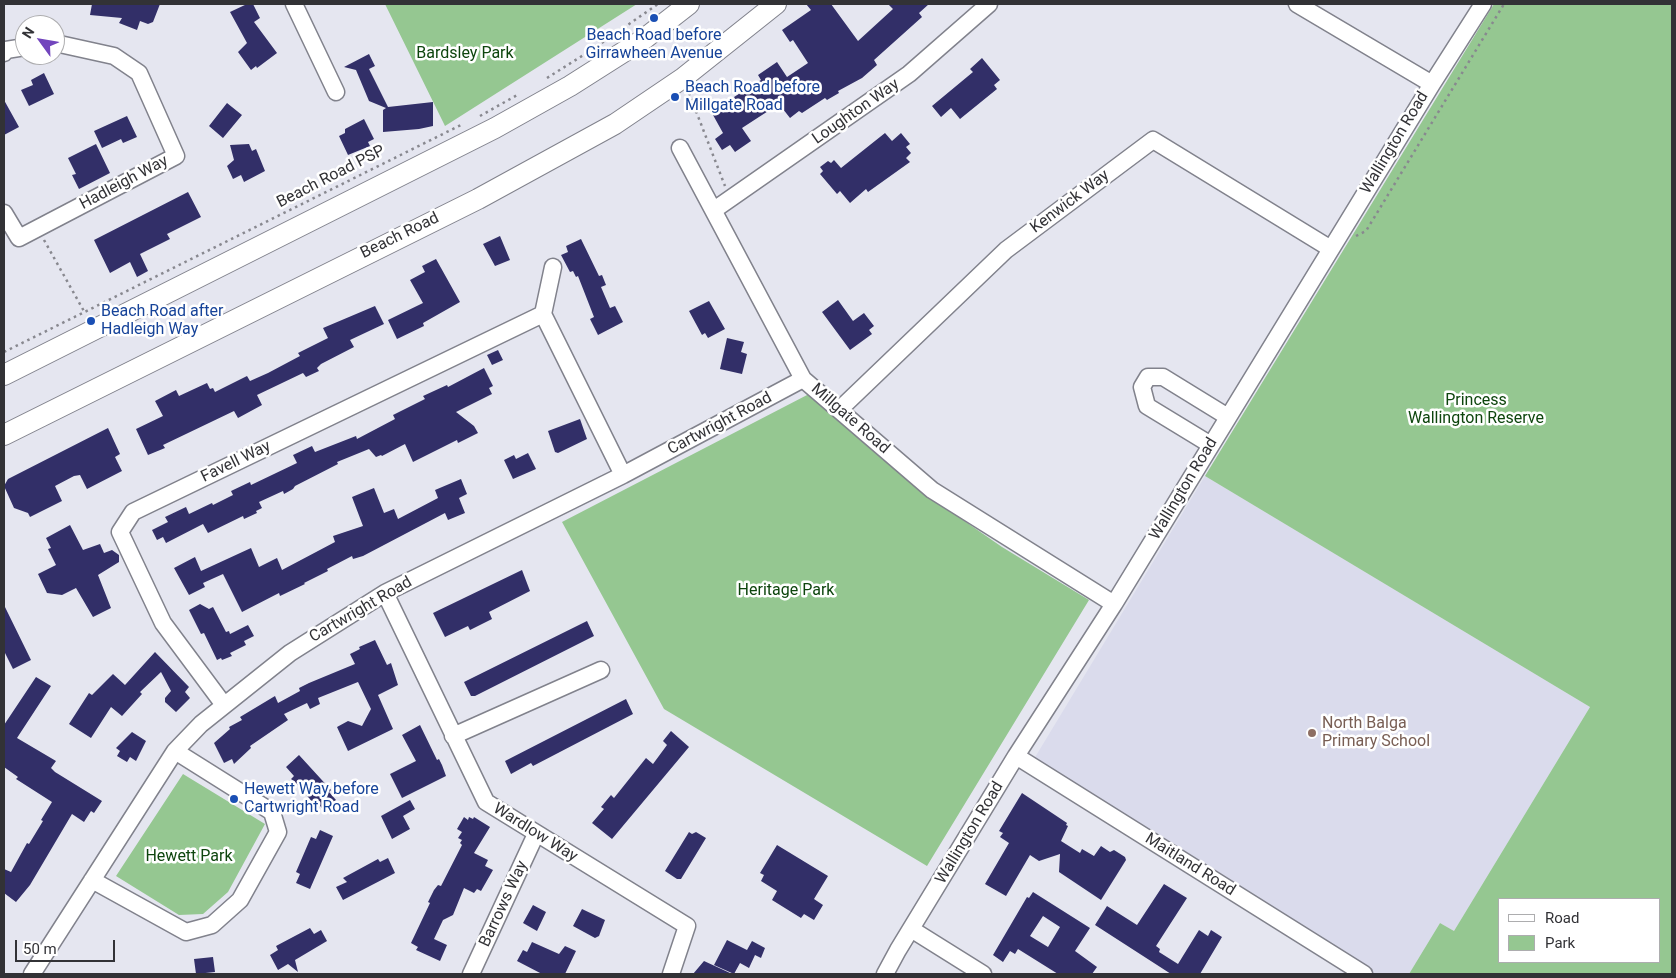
<!DOCTYPE html>
<html>
<head>
<meta charset="utf-8">
<style>
	body { margin:0 }
	#map { position:relative; width:1676px; height:978px; overflow:hidden; background:#e5e6f0; font-family:Roboto,sans-serif }
	canvas { display:block }
	.frame { position:absolute; inset:0; border:5px solid #323236; pointer-events:none }
	.legend { position:absolute; left:1498px; top:898px; width:162px; height:65px; box-sizing:border-box; background:#fff; border:1px solid #adadaf; margin:0; padding:6px 9px; list-style:none; font-size:15px; color:#323236 }
	.legend li { display:flex; align-items:center; gap:10px; height:25px }
	.legend b { width:25px; border:1px solid #adadaf }
	.north { position:absolute; left:15px; top:15px; width:50px; height:50px; box-sizing:border-box; background:#fff; border:1px solid #adadaf; border-radius:50%; rotate:302deg; font-size:14px; font-weight:700; line-height:20px; text-align:center; color:#323236 }
	.north::after { content:''; display:block; margin:auto; width:18px; height:22px; background:#7245bd; clip-path:polygon(50% 0,100% 100%,50% 72%,0 100%) }
	.scale { position:absolute; left:15px; top:940px; width:100px; height:22px; box-sizing:border-box; border:2px solid #323236; border-top:0; padding-left:6px; font-size:15px; line-height:18px; white-space:nowrap; color:#323236; -webkit-text-stroke:4px #fff; paint-order:stroke }
</style>
</head>
<body>
<div id="map">
<canvas width="1676" height="978"></canvas>
<div class="frame"></div>
<ul class="legend">
<li><b style="height:6px;background:#fff"></b>Road</li>
<li><b style="height:14px;background:#95c791"></b>Park</li>
</ul>
<div class="north">N</div>
<div class="scale">50 m</div>
</div>
<script>
const ctx = document.querySelector('canvas').getContext('2d');
ctx.lineJoin = 'round';
function fill(path, color) {
  ctx.fillStyle = color;
  ctx.fill(path, 'evenodd');
}
function toPath(rows) {
  const path = new Path2D();
  for (const r of rows) {
    path.moveTo(r[0], r[1]);
    for (let i = 2; i < r.length; i += 2) path.lineTo(r[i], r[i + 1]);
  }
  return path;
}
function strokePath(path, color, width, dash) {
  ctx.strokeStyle = color;
  ctx.lineWidth = width;
  ctx.lineCap = dash ? 'butt' : 'round';
  ctx.setLineDash(dash || []);
  ctx.stroke(path);
}
function write(font, color, halo, rows, align = 'center') {
  ctx.font = font + ' Roboto,sans-serif';
  ctx.lineWidth = 5;
  ctx.setLineDash([]);
  ctx.textBaseline = 'middle';
  ctx.strokeStyle = halo;
  ctx.fillStyle = color;
  for (const [text, x, y, turn = 0] of rows) {
    ctx.save();
    ctx.translate(x, y);
    ctx.rotate((+turn || 0) * Math.PI / 180);
    ctx.textAlign = isNaN(turn) ? turn : align;
    if (halo) ctx.strokeText(text, 0, 0);
    ctx.fillText(text, 0, 0);
    ctx.restore();
  }
}
fill(toPath([
	[1205,476,1590,707,1454,931,1440,923,1409,974,1372,974,1034,759]
]), '#dadbec');
fill(toPath([
	[385,4,637,4,445,126],
	[1494,4,1672,4,1672,974,1409,974,1440,923,1454,931,1590,707,1205,476],
	[1660,899,1660,962,1500,962,1500,899],
	[809,394,914,486,1002,547,1089,600,927,866,664,709,562,522],
	[183,774,265,824,228,892,203,914,179,915,116,876]
]), '#95c791');
fill(toPath([
	[92,4,160,4,153,22,148,24,140,21,137,30,119,23,122,18,90,15],
	[247,4,253,4,260,18,254,22,277,53,257,68,256,66,251,70,238,52,247,43,230,12],
	[806,4,831,4,858,41,893,9,888,4,929,4,919,13,922,17,874,60,877,65,862,78,838,91,839,93,827,100,825,98,802,113,799,111,790,118,779,104,742,128,751,141,735,152,730,145,722,150,715,139,723,133,713,115,736,100,734,97,761,80,758,75,777,62,787,77,808,63,793,40,790,42,782,30,811,10],
	[369,54,375,66,369,69,388,107,433,102,433,126,419,129,383,132,383,110,386,108,369,101,356,70,344,67],
	[982,58,1000,80,994,85,997,89,960,119,951,108,941,117,932,106,973,72,970,69],
	[44,73,54,94,29,106,21,90,33,85,31,80],
	[4,100,19,127,4,135],
	[227,103,242,115,223,138,209,126],
	[127,116,137,137,123,143,121,139,102,148,94,131],
	[364,119,374,139,368,142,370,146,348,155,339,136,345,133,345,129],
	[885,133,892,141,901,133,910,144,906,147,911,153,906,158,910,162,868,192,866,189,850,203,840,191,837,194,820,174,823,171,820,167,828,161,831,163,834,160,841,168],
	[96,144,110,173,79,189,72,175,76,174,68,158],
	[249,144,252,151,256,149,265,171,244,182,241,175,233,179,227,166,234,160,230,145],
	[188,192,201,217,167,234,170,239,140,254,148,271,137,277,130,262,110,273,94,240],
	[500,236,510,260,495,266,483,244],
	[581,239,599,276,602,275,606,285,601,287,610,308,615,306,623,322,598,335,590,319,594,317,578,276,576,277,573,271,570,272,561,255,568,252,566,246],
	[436,259,460,302,423,323,424,326,397,339,388,320,423,303,410,280,425,272,422,266],
	[838,300,853,321,864,313,874,326,869,330,872,334,850,350,822,312],
	[709,301,725,329,708,338,705,333,702,335,689,311],
	[375,306,384,324,350,340,354,347,321,364,317,368,319,371,306,377,303,373,257,395,262,405,238,418,234,411,163,445,165,448,148,455,136,429,163,416,155,401,176,390,179,396,207,383,210,389,213,388,215,392,247,376,250,381,268,373,300,356,298,353,328,338,323,328],
	[727,338,744,342,741,352,747,354,742,374,720,369],
	[498,350,503,360,492,365,487,355],
	[484,368,493,386,489,388,492,394,456,412,474,426,478,433,458,443,457,440,413,462,405,444,382,456,381,455,376,457,369,449,337,462,338,464,295,486,293,489,284,494,283,491,259,502,262,508,256,511,257,513,244,519,243,516,208,533,203,524,166,543,163,537,157,540,152,530,168,522,165,517,186,507,189,514,212,503,213,505,233,495,231,491,250,482,251,485,297,463,293,455,312,446,315,452,356,436,357,439,395,419,393,415,425,399,423,396,447,385,448,387],
	[580,419,587,439,558,453,555,452,548,431],
	[108,428,120,454,115,457,122,471,87,489,80,475,74,476,55,486,62,501,30,517,28,513,14,508,4,486,8,479],
	[528,453,536,469,513,479,504,460,514,455,516,459],
	[461,479,467,494,459,498,465,513,448,520,445,513,363,556,353,559,352,556,327,569,328,571,304,583,305,584,280,596,279,593,242,612,223,574,203,583,205,587,189,595,174,568,195,557,201,571,251,548,259,567,277,558,282,570,335,542,333,536,363,526,352,497,374,488,384,513,394,509,398,519,438,498,435,490],
	[70,525,83,550,100,544,104,553,112,550,119,555,119,562,98,575,111,608,93,617,76,588,62,595,47,593,38,574,56,565,48,549,51,548,46,538],
	[522,570,530,591,489,612,492,619,470,630,468,626,445,637,433,613],
	[200,604,209,609,213,607,226,632,229,631,230,634,248,625,254,636,244,641,246,645,230,653,232,656,222,660,221,658,217,660,204,633,201,634,189,610],
	[4,605,31,660,13,669,4,651],
	[587,621,594,636,475,696,471,696,464,682],
	[375,640,387,665,391,663,398,685,378,695,393,729,348,751,337,727,348,721,362,726,371,709,358,682,318,698,320,704,310,709,307,703,284,714,288,720,250,746,251,748,234,764,232,759,224,763,214,743,230,729,229,727,242,720,240,717,275,696,278,703,300,691,299,688,309,683,355,664,350,654,360,649,359,647],
	[155,652,189,687,185,692,190,698,176,712,165,702,165,698,171,691,161,672,140,692,142,694,122,716,111,707,91,738,69,724,89,693,92,695,113,674,125,685],
	[36,677,51,686,17,738,56,761,51,768,55,772,102,801,94,813,91,811,84,822,72,814,30,885,16,902,4,893,4,869,11,872,27,843,29,844,43,821,41,820,52,802,16,779,18,777,4,767,4,725],
	[626,699,633,714,533,766,531,763,511,774,505,761],
	[420,725,437,760,439,759,442,765,446,776,402,798,390,774,416,761,402,735],
	[671,731,689,747,612,839,592,823,604,809,601,807,611,795,614,798,646,758,653,764,667,745,663,741],
	[132,732,146,741,136,761,130,757,127,762,117,756,120,751,116,748],
	[299,755,331,790,329,792,336,800,324,811,318,803,315,805,295,782,291,779,294,776,286,767],
	[1022,793,1067,823,1066,825,1068,826,1061,841,1080,853,1082,849,1094,856,1101,846,1110,852,1114,850,1125,857,1126,860,1101,900,1059,872,1060,854,1039,861,1030,855,1006,896,985,884,1009,843,1000,837,1003,833,999,831],
	[410,800,415,809,403,816,410,829,392,839,381,816],
	[464,817,468,820,469,817,473,819,474,817,490,827,474,853,488,860,485,866,493,870,481,891,477,889,474,893,464,888,453,915,443,920,434,939,447,945,440,961,416,950,418,947,411,943,430,903,428,902,434,890,438,885,441,886,462,845,460,843,462,840,458,838,462,832,457,829],
	[320,830,333,836,310,889,296,883,300,874,296,872,311,837,316,839],
	[689,832,692,834,696,832,706,838,681,879,677,879,665,871],
	[777,845,828,876,814,899,823,905,814,920,804,914,801,918,772,900,777,891,761,881,764,875,760,873],
	[388,858,395,873,343,900,336,887,347,882,343,878,378,859,380,862],
	[1164,884,1187,898,1156,946,1160,949,1159,952,1178,964,1199,930,1208,936,1211,930,1222,937,1200,974,1171,974,1095,925,1107,906,1137,925],
	[1033,892,1090,928,1075,951,1097,967,1092,974,1058,974,1018,949,1015,954,1010,951,1003,962,993,955,1027,897,1029,898],
	[1043,916,1060,927,1048,947,1030,936],
	[533,905,546,912,537,931,523,923],
	[582,909,605,920,599,936,595,938,573,926],
	[310,928,314,934,321,930,327,941,295,960,298,972,288,964,278,970,270,955,278,950,276,946],
	[727,940,747,950,752,941,765,948,761,958,755,955,749,968,740,963,734,974,714,965],
	[532,942,559,954,565,946,576,951,565,974,542,974,517,961,523,950,527,952],
	[213,957,215,972,196,974,194,959],
	[704,961,730,973,732,974,693,974]
]), '#322f68');
const minor = toPath([
	[294,4,336,92],
	[1297,4,1432,84],
	[4,53,6,50,25,47],
	[680,148,803,379,932,490,1114,604],
	[714,210,909,74,989,4],
	[4,213,19,238,176,156,139,73,114,56,55,43],
	[543,314,553,267],
	[839,410,1006,250,1153,140,1331,249],
	[1211,445,1147,406,1142,387,1148,377,1163,377,1228,417],
	[385,593,486,802,687,926,671,974],
	[224,705,163,623,120,532,133,512,543,314,623,475],
	[453,736,601,670],
	[1016,756,1364,974],
	[92,880,186,932,212,925,240,900,278,832,272,812,175,751],
	[911,929,983,974],
	[32,974,175,751,201,724,290,653,385,593,623,475,803,379],
	[471,974,536,834],
	[885,974,898,950,1016,756,1114,604,1432,84,1483,4]
]);
const major = toPath([
	[4,375,495,128,570,86,644,39,689,4],
	[4,435,478,199,615,124,683,78,776,4]
]);
strokePath(minor, '#81828c', 19);
strokePath(major, '#81828c', 22);
strokePath(toPath([
	[547,78,593,49,658,4],
	[689,93,725,186],
	[480,116,519,94],
	[1356,236,1366,231,1504,4],
	[44,240,85,313],
	[4,352,463,124]
]), '#88888f', 2.5, [2.5, 4]);
strokePath(minor, '#fff', 16);
strokePath(major, '#fff', 20);
for (const [x, y, r, color] of [
	[654,18,5,"#1a4fb4"],
	[675,97,5,"#1a4fb4"],
	[91,321,5,"#1a4fb4"],
	[1312,733,5,"#8d6e63"],
	[234,799,5,"#1a4fb4"]
]) {
  const dot = new Path2D();
  dot.arc(x, y, r, 0, 2 * Math.PI);
  ctx.fillStyle = color;
  ctx.fill(dot);
  strokePath(dot, '#fff', 2);
}
write('16px', '#164399', '#fff', [
	["Beach Road before",654,36,"center"],
	["Girrawheen Avenue",654,54,"center"],
	["Beach Road before",685,88],
	["Millgate Road",685,106],
	["Beach Road after",101,312],
	["Hadleigh Way",101,330],
	["Hewett Way before",244,790],
	["Cartwright Road",244,808]
], 'left');
write('16px', '#0d450d', '#fff', [
	["Bardsley Park",465,54],
	["Princess",1476,401],
	["Wallington Reserve",1476,419],
	["Heritage Park",786,591],
	["Hewett Park",189,857]
]);
write('16px', '#323236', '#fff', [
	["Loughton Way",856,112,-35],
	["Wallington Road",1395,143,-59],
	["Beach Road PSP",331,177,-27],
	["Hadleigh Way",124,183,-28],
	["Kenwick Way",1070,202,-37],
	["Beach Road",400,236,-26],
	["Millgate Road",850,419,41],
	["Cartwright Road",720,424,-28],
	["Favell Way",236,462,-26],
	["Wallington Road",1184,489,-59],
	["Cartwright Road",361,610,-30],
	["Wardlow Way",535,833,32],
	["Wallington Road",970,833,-59],
	["Maitland Road",1190,865,32],
	["Barrows Way",504,904,-65]
]);
write('16px', '#785e54', '#fff', [
	["North Balga",1322,724],
	["Primary School",1322,742]
], 'left');
</script>
</body>
</html>
